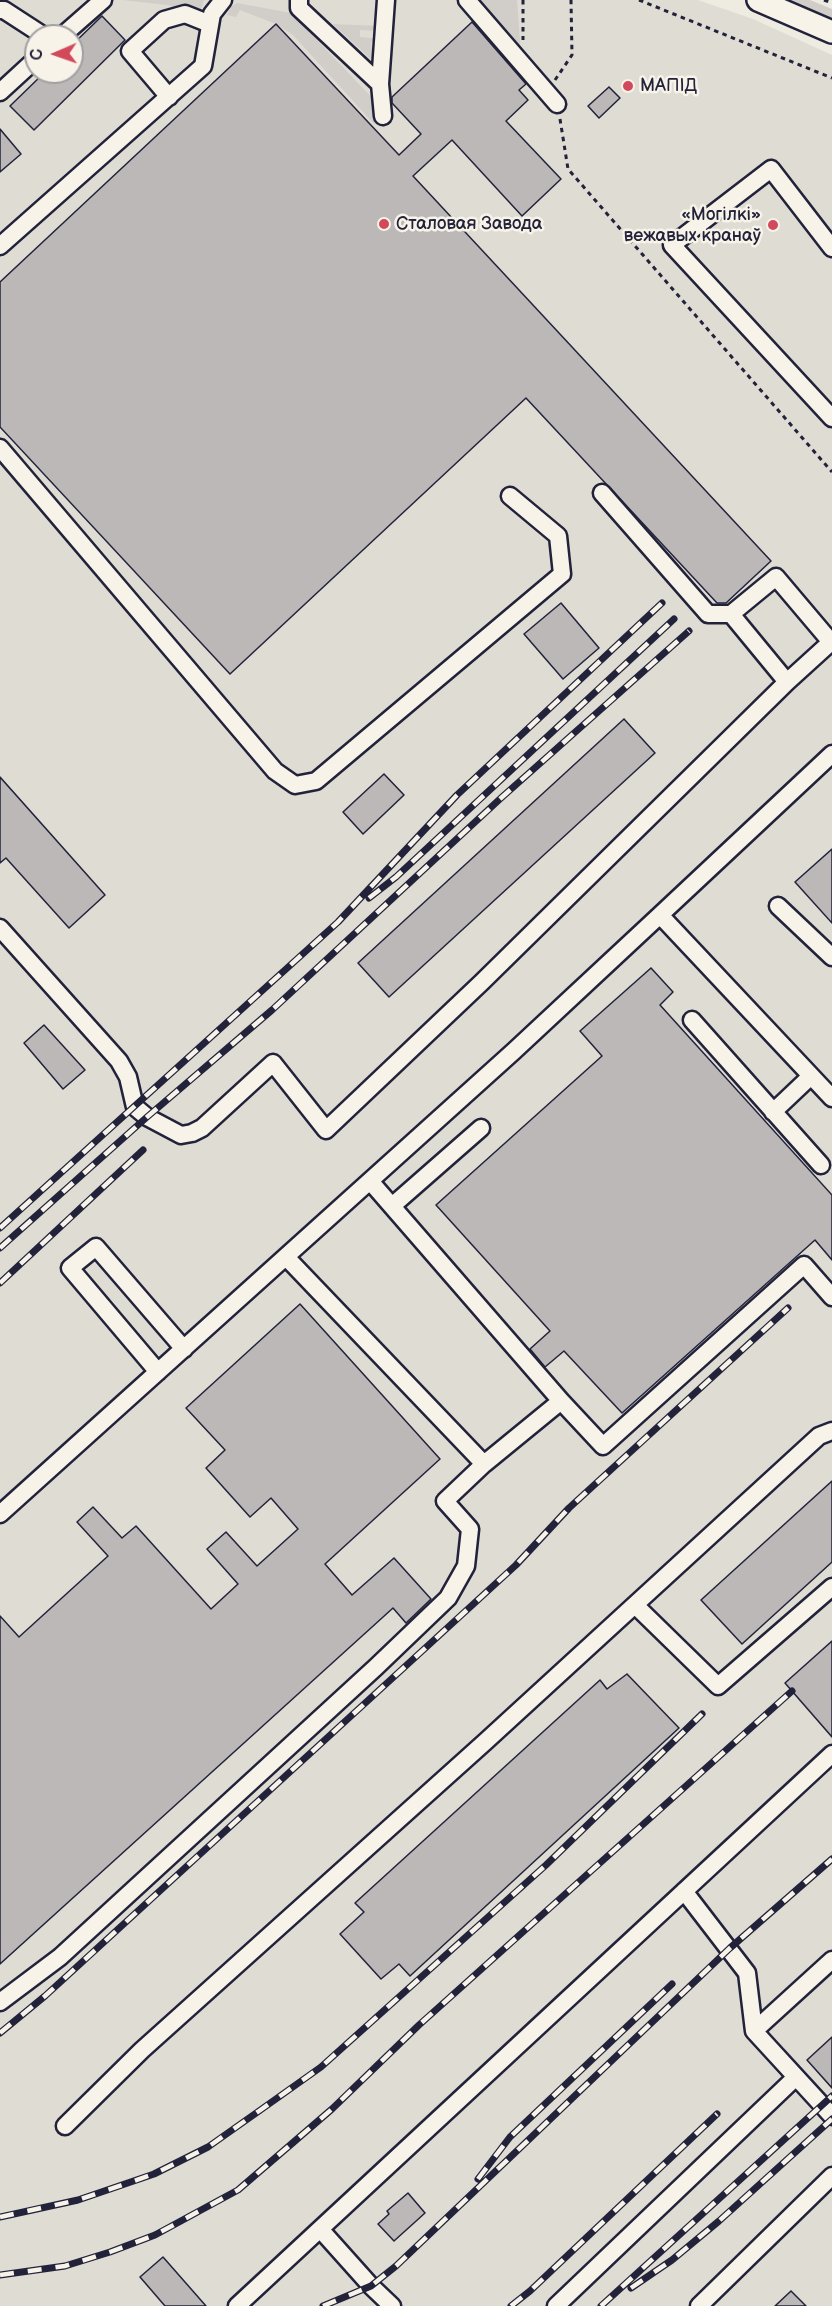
<!DOCTYPE html>
<html>
<head>
<meta charset="utf-8">
<style>
	body { margin:0 }
	#map { position:relative; width:832px; height:2306px; overflow:hidden; background:#eeebe1; font-family:"Balsamiq Sans",sans-serif }
	canvas { display:block }
	.north { position:absolute; left:24px; top:24px; width:60px; height:60px; box-sizing:border-box; background:#f7f3e8; border:2px solid #a29fa3; border-radius:50%; rotate:268deg; font-size:16px; font-weight:700; line-height:24px; text-align:center; color:#22223b }
	.north::after { content:''; display:block; margin:auto; width:21px; height:27px; background:#d1495b; clip-path:polygon(50% 0,100% 100%,50% 72%,0 100%) }
</style>
</head>
<body>
<div id="map">
<canvas width="832" height="2306"></canvas>
<div class="north">С</div>
</div>
<script>
const ctx = document.querySelector('canvas').getContext('2d');
ctx.lineJoin = 'round';
function fill(path, color) {
  ctx.fillStyle = color;
  ctx.fill(path, 'evenodd');
}
function toPath(rows) {
  const path = new Path2D();
  for (const r of rows) {
    path.moveTo(r[0], r[1]);
    for (let i = 2; i < r.length; i += 2) path.lineTo(r[i], r[i + 1]);
  }
  return path;
}
function strokePath(path, color, width, dash) {
  ctx.strokeStyle = color;
  ctx.lineWidth = width;
  ctx.lineCap = dash ? 'butt' : 'round';
  ctx.setLineDash(dash || []);
  ctx.stroke(path);
}
function write(font, color, halo, rows, align = 'center') {
  ctx.font = font + ' "Balsamiq Sans",sans-serif';
  ctx.lineWidth = 5;
  ctx.setLineDash([]);
  ctx.textBaseline = 'middle';
  ctx.strokeStyle = halo;
  ctx.fillStyle = color;
  for (const [text, x, y, turn = 0] of rows) {
    ctx.save();
    ctx.translate(x, y);
    ctx.rotate((+turn || 0) * Math.PI / 180);
    ctx.textAlign = isNaN(turn) ? turn : align;
    if (halo) ctx.strokeText(text, 0, 0);
    ctx.fillText(text, 0, 0);
    ctx.restore();
  }
}
fill(toPath([
	[0,0,698,0,753,19,832,55,832,2306,0,2306],
	[36,36,72,36,72,72,36,72]
]), '#dfdcd4');
fill(toPath([
	[122,0,204,0,200,12,167,5],
	[472,0,517,0,521,55],
	[777,0,810,0,832,9,832,23],
	[237,3,291,13,377,103,375,125,293,35,276,24,240,10,236,17,227,15,232,6],
	[333,24,379,26,378,31,360,30,360,37,381,39,379,42,371,42,373,61]
]), '#d1cdc9');
const building = toPath([
	[102,16,125,40,34,130,10,106,45,72,72,72,72,45,102,16],
	[472,22,526,84,519,90,528,100,506,121,561,179,522,216,452,140,413,176,771,561,726,603,717,603,526,398,230,674,0,427,0,282,276,24,399,155,421,134,392,103,392,97,472,22],
	[609,87,620,98,599,118,588,106,609,87],
	[0,129,21,154,0,172,0,129],
	[561,603,599,648,563,679,524,634,561,603],
	[624,719,655,753,389,997,358,963,624,719],
	[384,774,404,795,363,834,343,812,384,774],
	[0,777,105,895,69,928,6,858,0,863,0,777],
	[832,849,832,923,795,882,832,849],
	[651,968,673,992,660,1005,832,1195,832,1260,815,1240,622,1413,564,1351,545,1367,530,1349,550,1331,436,1205,602,1056,580,1031,651,968],
	[44,1025,85,1070,63,1089,24,1043,44,1025],
	[300,1304,440,1459,325,1564,352,1595,394,1558,431,1599,406,1623,393,1608,0,1964,0,1616,19,1637,108,1556,77,1522,93,1507,122,1538,136,1526,211,1609,238,1584,207,1549,226,1532,257,1566,298,1529,271,1498,250,1517,206,1468,225,1450,186,1408,300,1304],
	[832,1481,832,1562,742,1644,701,1600,832,1481],
	[832,1641,832,1737,785,1683,832,1641],
	[627,1674,679,1728,410,1976,399,1964,381,1979,340,1934,364,1912,355,1903,600,1680,607,1689,627,1674],
	[832,2037,832,2088,807,2060,832,2037],
	[408,2193,425,2213,394,2241,378,2224,389,2214,387,2211,408,2193],
	[163,2257,206,2306,165,2306,140,2277,163,2257],
	[791,2291,806,2306,775,2306,791,2291]
]);
fill(building, '#bbb8b7');
strokePath(building, '#22223b', 1.5);
const minor = toPath([
	[299,0,299,8,380,84,383,116],
	[467,0,557,104],
	[0,10,4,10,44,36],
	[62,36,103,0],
	[380,84,386,0],
	[0,92,36,59],
	[169,97,130,51,164,20,185,14,210,24],
	[0,246,203,66,212,14,223,0],
	[832,248,771,169,672,245,832,418],
	[0,448,275,771,295,785,316,781,562,574,558,536,510,496],
	[602,493,708,614,731,614],
	[832,754,660,915,832,1098],
	[778,906,832,957],
	[0,928,119,1061,128,1077,135,1107,147,1117,181,1135,192,1133,202,1128,273,1063,326,1130,482,982,787,682,831,642,776,577,731,614,787,682],
	[692,1020,821,1165],
	[773,1112,811,1076],
	[370,1181,561,1401],
	[392,1206,481,1128],
	[158,1372,70,1268,96,1247,184,1349],
	[484,1464,561,1401,603,1446,804,1265,832,1297],
	[0,1514,514,1051,660,915],
	[635,1605,718,1686,832,1587],
	[684,1891,747,1973,754,2031,832,2116],
	[0,2002,60,1957,376,1667,448,1598,466,1566,470,1529,445,1501,484,1464,286,1257],
	[754,2031,832,1960],
	[65,2126,142,2050,485,1742,819,1436,832,1431],
	[320,2229,371,2286,392,2306],
	[237,2306,832,1754],
	[556,2306,796,2077],
	[699,2306,832,2176]
]);
const major = toPath([
	[758,0,832,32]
]);
strokePath(minor, '#22223b', 21);
strokePath(major, '#22223b', 26);
strokePath(toPath([
	[523,0,523,40],
	[639,0,832,78],
	[824,0,832,3],
	[555,80,572,55,571,0],
	[560,119,568,169,832,472]
]), '#22223b', 3, [4.5, 4.5]);
strokePath(minor, '#f7f3e8', 16);
strokePath(major, '#f7f3e8', 21);
const rail = toPath([
	[369,898,396,877,674,619],
	[0,1228,338,922,457,795,662,603],
	[0,1248,147,1117,272,1010,501,798,689,631],
	[0,1283,143,1150],
	[0,2033,45,1996,516,1565,569,1508,788,1308],
	[478,2179,510,2137,672,1984],
	[0,2217,78,2200,154,2174,208,2147,259,2111,321,2067,546,1865,702,1714],
	[0,2275,65,2266,110,2252,155,2235,238,2190,332,2109,419,2025,792,1691],
	[631,2288,672,2260,719,2221,832,2119],
	[323,2306,371,2286,396,2266,730,1948,832,1859],
	[511,2306,530,2291,717,2114],
	[601,2306,832,2096]
]);
strokePath(rail, '#22223b', 7);
strokePath(rail, '#f7f3e8', 4.5, [14]);
for (const [x, y, r, color] of [
	[628,86,6,"#d1495b"],
	[384,224,6,"#d1495b"],
	[773,225,6,"#d1495b"]
]) {
  const dot = new Path2D();
  dot.arc(x, y, r, 0, 2 * Math.PI);
  ctx.fillStyle = color;
  ctx.fill(dot);
  strokePath(dot, '#f7f3e8', 2);
}
write('18px', '#22223b', '#f7f3e8', [
	["МАПІД",640,86],
	["«Могілкі»",761,215,"right"],
	["вежавых кранаў",761,236,"right"],
	["Сталовая Завода",396,224]
], 'left');
</script>
</body>
</html>
